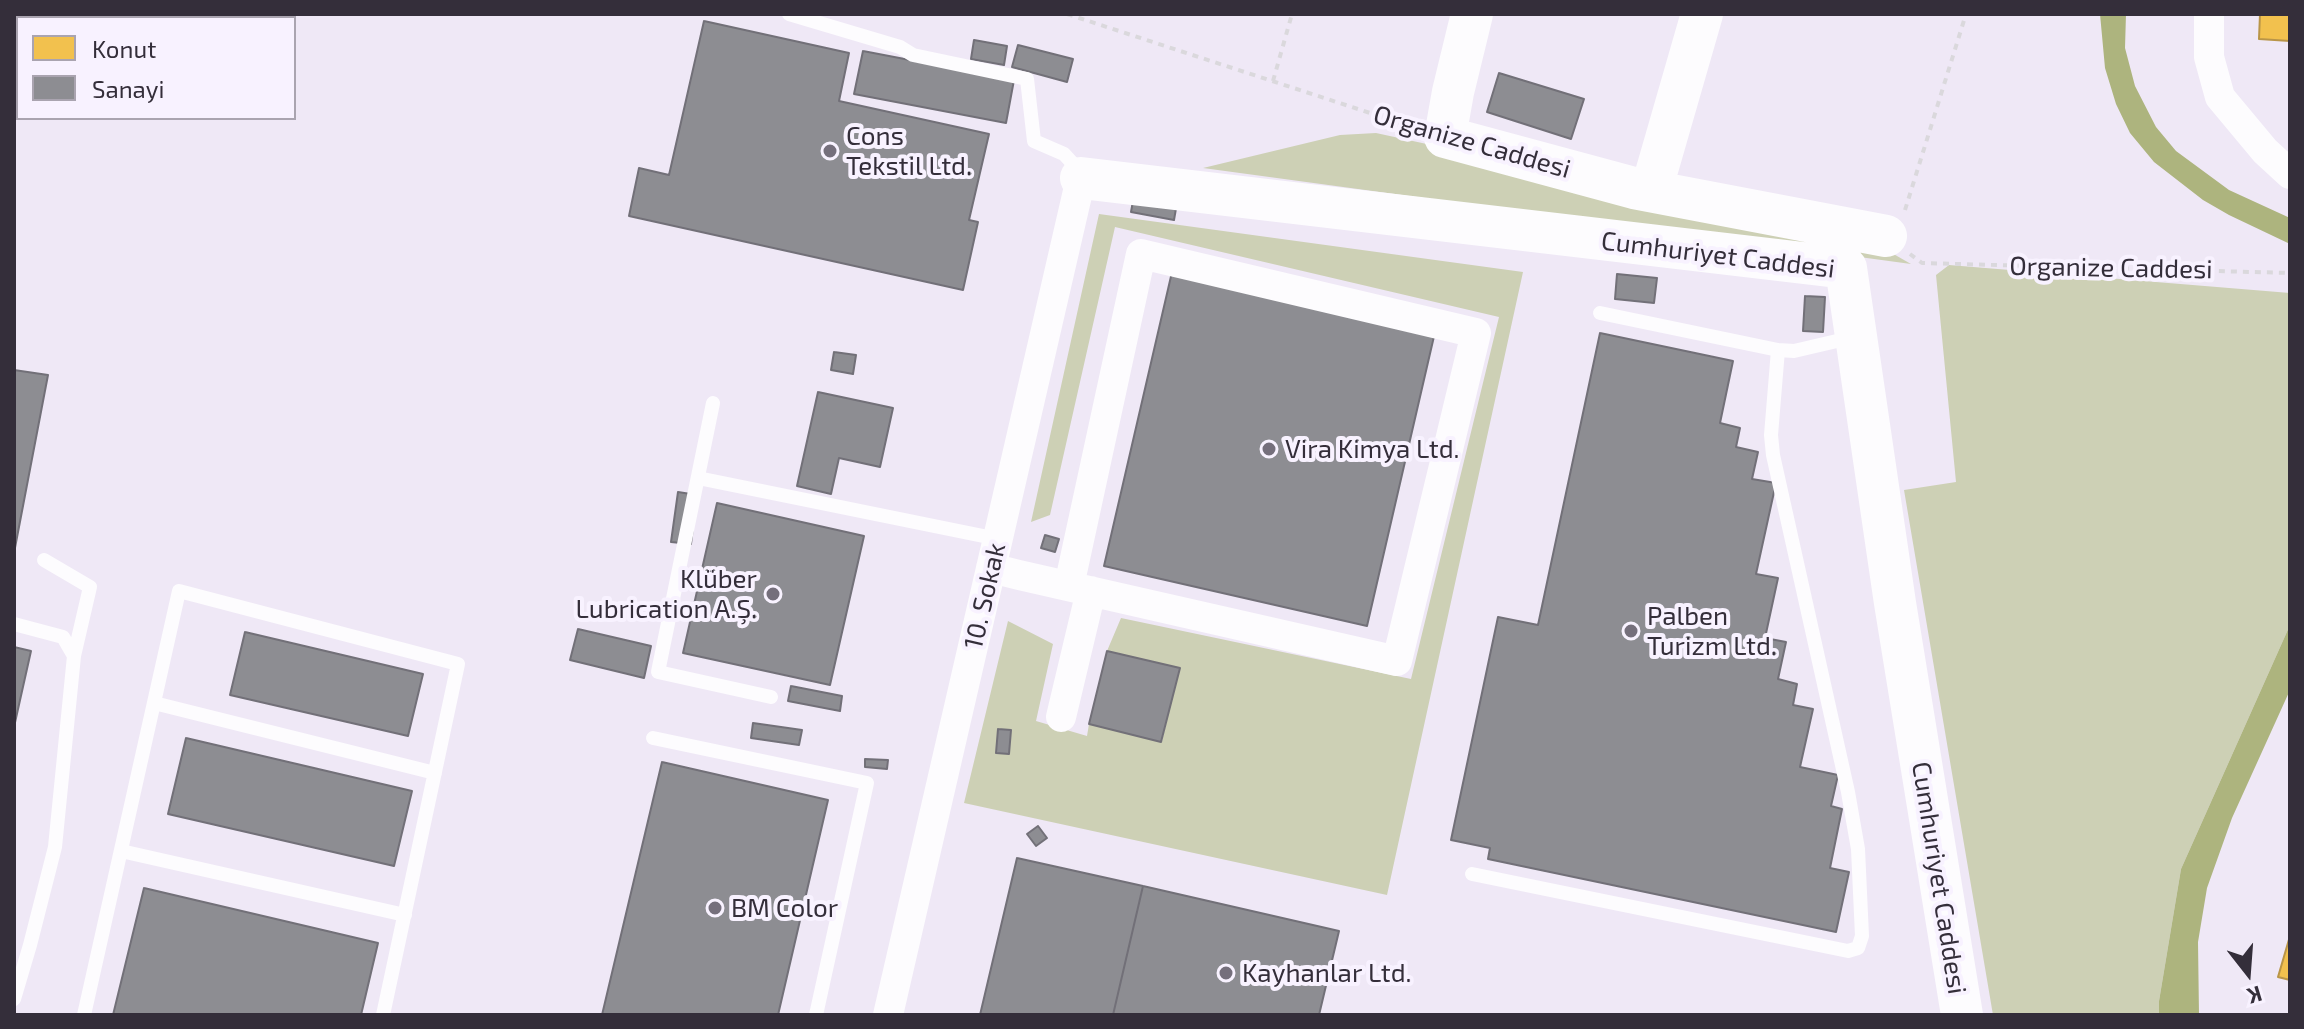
<!DOCTYPE html>
<html>
<head>
<meta charset="utf-8">
<style>
	body { margin:0 }
	#map { position:relative; width:2304px; height:1029px; overflow:hidden; background:#efe8f6; font-family:"Exo 2",sans-serif }
	canvas { display:block }
	.frame { position:absolute; inset:0; border:16px solid #342e3a; pointer-events:none }
	.legend { position:absolute; left:16px; top:16px; width:280px; height:104px; box-sizing:border-box; background:#f8f2ff; border:2px solid #aaa4b0; margin:0; padding:10px 14px; list-style:none; font-size:24px; color:#342e3a }
	.legend li { display:flex; align-items:center; gap:16px; height:40px }
	.legend b { width:40px; border:2px solid #aaa4b0 }
	.north { position:absolute; left:2208px; top:933px; width:80px; height:80px; -webkit-text-stroke:6px #f8f2ff; paint-order:stroke; rotate:163deg; font-size:22px; font-weight:700; line-height:32px; text-align:center; color:#342e3a }
	.north::after { content:''; display:block; margin:auto; width:28px; height:36px; background:#342e3a; clip-path:polygon(50% 0,100% 100%,50% 72%,0 100%) }
</style>
</head>
<body>
<div id="map">
<canvas width="2304" height="1029"></canvas>
<div class="frame"></div>
<ul class="legend">
<li><b style="height:22px;background:#f2c14e"></b>Konut</li>
<li><b style="height:22px;background:#8d8d92"></b>Sanayi</li>
</ul>
<div class="north">K</div>
</div>
<script>
const ctx = document.querySelector('canvas').getContext('2d');
ctx.lineJoin = 'round';
function fill(path, color) {
  ctx.fillStyle = color;
  ctx.fill(path, 'evenodd');
}
function toPath(rows) {
  const path = new Path2D();
  for (const r of rows) {
    path.moveTo(r[0], r[1]);
    for (let i = 2; i < r.length; i += 2) path.lineTo(r[i], r[i + 1]);
  }
  return path;
}
function strokePath(path, color, width, dash) {
  ctx.strokeStyle = color;
  ctx.lineWidth = width;
  ctx.lineCap = dash ? 'butt' : 'round';
  ctx.setLineDash(dash || []);
  ctx.stroke(path);
}
function write(font, color, halo, rows, align = 'center') {
  ctx.font = font + ' "Exo 2",sans-serif';
  ctx.lineWidth = 8;
  ctx.setLineDash([]);
  ctx.textBaseline = 'middle';
  ctx.strokeStyle = halo;
  ctx.fillStyle = color;
  for (const [text, x, y, turn = 0] of rows) {
    ctx.save();
    ctx.translate(x, y);
    ctx.rotate((+turn || 0) * Math.PI / 180);
    ctx.textAlign = isNaN(turn) ? turn : align;
    if (halo) ctx.strokeText(text, 0, 0);
    ctx.fillText(text, 0, 0);
    ctx.restore();
  }
}
fill(toPath([
	[1376,133,1869,240,1911,264,1203,168,1340,135],
	[1099,214,1523,272,1387,895,964,803,1008,621,1053,644,1036,721,1087,736,1089,724,1162,741,1179,668,1107,651,1121,618,1411,679,1499,317,1115,227,1050,515,1031,522],
	[1949,265,2290,293,2290,625,2181,869,2159,1001,2159,1015,1993,1015,1904,490,1956,482,1936,275]
]), '#cdd0b5');
fill(toPath([
	[2100,14,2126,14,2125,48,2135,86,2156,127,2176,151,2229,190,2290,218,2290,244,2229,215,2203,200,2154,162,2130,133,2116,104,2105,68],
	[2290,625,2290,690,2232,818,2207,888,2198,942,2199,1015,2159,1015,2159,1001,2181,869]
]), '#adb47e');
const homes = toPath([
	[2260,14,2290,14,2290,41,2259,39,2260,14],
	[2290,936,2290,980,2278,977,2290,936]
]);
fill(homes, '#f2c14e');
strokePath(homes, '#b99548', 2);
const industry = toPath([
	[704,21,849,53,839,101,989,134,969,220,978,222,963,290,629,216,639,168,669,175,704,21],
	[974,40,1007,46,1004,65,971,59,974,40],
	[1018,45,1073,59,1067,82,1012,67,1018,45],
	[863,51,1014,80,1006,123,854,94,863,51],
	[1499,73,1584,99,1571,139,1487,112,1499,73],
	[1135,190,1178,197,1174,220,1131,212,1135,190],
	[1172,272,1435,332,1367,626,1104,566,1172,272],
	[1617,274,1657,278,1654,303,1615,299,1617,274],
	[1805,296,1825,297,1823,332,1803,331,1805,296],
	[1600,333,1733,361,1720,423,1740,428,1736,447,1758,452,1752,479,1776,483,1756,574,1778,578,1765,638,1786,642,1778,679,1797,684,1793,705,1813,709,1800,767,1838,775,1831,806,1842,809,1830,868,1849,872,1836,932,1488,859,1490,848,1451,840,1498,617,1538,625,1600,333],
	[834,352,856,355,853,374,831,370,834,352],
	[14,370,48,375,14,553,14,370],
	[818,392,893,408,880,467,839,458,831,494,797,486,818,392],
	[678,492,697,495,691,544,671,542,678,492],
	[717,503,864,536,830,685,683,653,717,503],
	[1045,535,1059,539,1055,552,1041,548,1045,535],
	[578,629,651,646,644,678,570,660,578,629],
	[245,632,423,674,408,736,230,695,245,632],
	[14,647,31,651,14,727,14,647],
	[1107,651,1180,668,1161,742,1089,724,1107,651],
	[791,686,842,696,840,711,788,701,791,686],
	[753,723,802,730,799,745,751,738,753,723],
	[998,729,1011,730,1009,754,996,753,998,729],
	[186,738,412,791,394,866,168,814,186,738],
	[865,759,888,760,887,769,865,767,865,759],
	[662,762,828,800,778,1015,602,1015,662,762],
	[1038,826,1047,838,1036,846,1027,834,1038,826],
	[1017,858,1143,886,1113,1015,980,1015,1017,858],
	[1143,886,1339,931,1319,1015,1113,1015,1143,886],
	[144,888,378,943,361,1015,113,1015,144,888]
]);
fill(industry, '#8d8d92');
strokePath(industry, '#727078', 2);
strokePath(toPath([
	[1067,14,1413,127],
	[1273,81,1292,14],
	[1905,210,1966,14],
	[1910,254,1922,263,2290,273]
]), '#dad8dc', 4, [6, 6]);
strokePath(toPath([
	[789,14,900,47,913,55,1027,79,1034,141,1064,154,1075,166,1080,177],
	[1600,313,1778,350,1794,351,1854,337],
	[713,403,658,672,771,697],
	[698,478,998,539],
	[14,624,63,637,74,656],
	[154,703,435,773],
	[653,738,867,783,816,1015],
	[121,851,405,915],
	[1472,874,1848,951,1858,948,1862,936,1858,849,1848,792,1773,455,1771,435,1778,350],
	[14,999,30,945,55,847,74,656,90,587,44,560],
	[84,1015,179,591,458,664,383,1015]
]), '#fdfcfe', 14);
strokePath(toPath([
	[2209,14,2209,57,2220,97,2265,151,2290,174],
	[991,568,1019,575,1397,661,1476,333,1141,254,1069,586],
	[1061,717,1091,591],
	[888,1015,1081,178]
]), '#fdfcfe', 30);
strokePath(toPath([
	[1472,14,1453,92,1445,137,1634,188,1886,236],
	[1655,177,1702,14],
	[1081,178,1846,268,1895,603,1962,1015]
]), '#fdfcfe', 42);
for (const [x, y, r, color] of [
	[830,151,8,"#756f7c"],
	[1269,449,8,"#756f7c"],
	[773,594,8,"#756f7c"],
	[1631,631,8,"#756f7c"],
	[715,908,8,"#756f7c"],
	[1226,973,8,"#756f7c"]
]) {
  const dot = new Path2D();
  dot.arc(x, y, r, 0, 2 * Math.PI);
  ctx.fillStyle = color;
  ctx.fill(dot);
  strokePath(dot, '#f8f2ff', 3);
}
write('26px', '#342e3a', '#f8f2ff', [
	["Cons",846,136],
	["Tekstil Ltd.",846,166],
	["Vira Kimya Ltd.",1285,449],
	["Klüber",757,579,"right"],
	["Lubrication A.Ş.",757,609,"right"],
	["Palben",1647,616],
	["Turizm Ltd.",1647,646],
	["BM Color",731,908],
	["Kayhanlar Ltd.",1242,973]
], 'left');
write('26px', '#342e3a', '#f8f2ff', [
	["Organize Caddesi",1472,142,16],
	["Cumhuriyet Caddesi",1718,255,7],
	["Organize Caddesi",2111,268,1],
	["10. Sokak",985,596,-77],
	["Cumhuriyet Caddesi",1939,878,81]
]);
</script>
</body>
</html>
